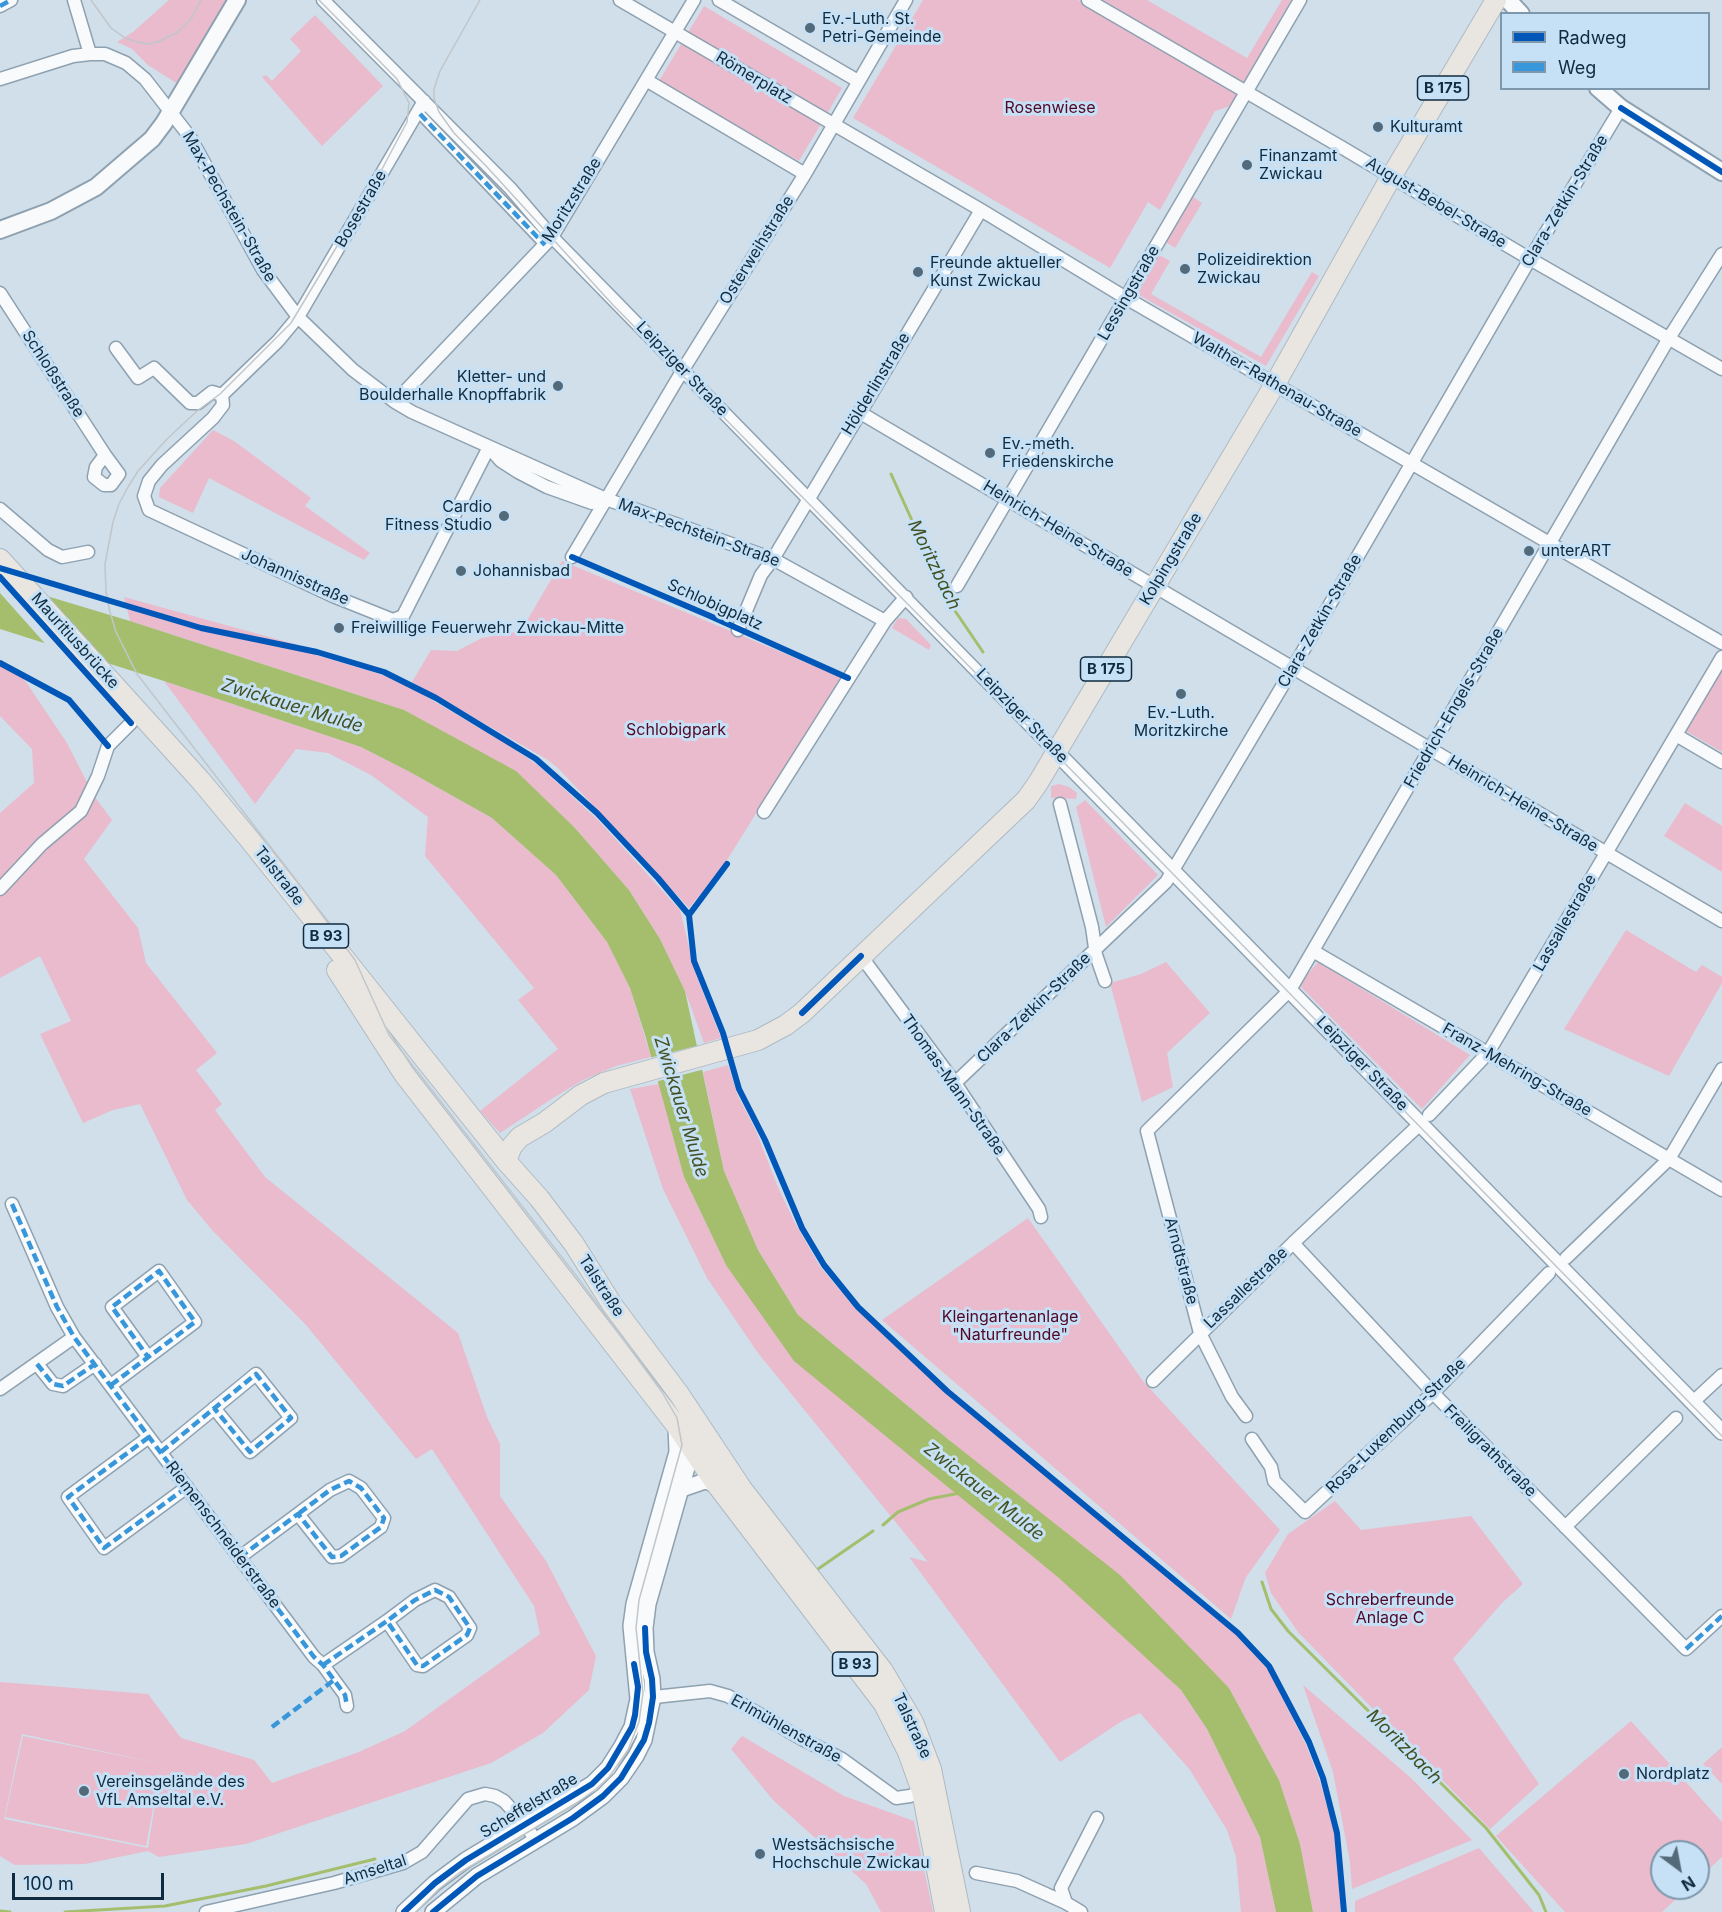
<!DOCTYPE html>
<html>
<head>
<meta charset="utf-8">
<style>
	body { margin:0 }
	#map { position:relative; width:1722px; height:1912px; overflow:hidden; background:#d0dfea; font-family:Inter,sans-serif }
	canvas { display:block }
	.legend { position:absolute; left:1500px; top:12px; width:210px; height:78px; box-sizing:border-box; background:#c6e0f5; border:2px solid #7d98ac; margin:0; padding:8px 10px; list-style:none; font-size:18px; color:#102b3f }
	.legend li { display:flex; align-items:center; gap:12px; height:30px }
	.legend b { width:30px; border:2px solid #7d98ac }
	.north { position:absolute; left:1650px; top:1840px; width:60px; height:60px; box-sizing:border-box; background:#c6e0f5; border:2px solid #7d98ac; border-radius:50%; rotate:148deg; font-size:16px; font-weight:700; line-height:24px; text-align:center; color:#102b3f }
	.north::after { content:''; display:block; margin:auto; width:21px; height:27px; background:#536a7b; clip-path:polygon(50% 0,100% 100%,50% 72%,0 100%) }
	.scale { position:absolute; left:12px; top:1873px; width:152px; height:27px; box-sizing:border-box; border:3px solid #102b3f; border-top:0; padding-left:8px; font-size:18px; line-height:21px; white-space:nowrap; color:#102b3f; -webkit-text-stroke:4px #c6e0f5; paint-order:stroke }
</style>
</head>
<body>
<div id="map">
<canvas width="1722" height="1912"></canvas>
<ul class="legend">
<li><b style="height:8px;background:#0057b8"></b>Radweg</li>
<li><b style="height:8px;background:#3896da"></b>Weg</li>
</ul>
<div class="north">N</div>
<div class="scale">100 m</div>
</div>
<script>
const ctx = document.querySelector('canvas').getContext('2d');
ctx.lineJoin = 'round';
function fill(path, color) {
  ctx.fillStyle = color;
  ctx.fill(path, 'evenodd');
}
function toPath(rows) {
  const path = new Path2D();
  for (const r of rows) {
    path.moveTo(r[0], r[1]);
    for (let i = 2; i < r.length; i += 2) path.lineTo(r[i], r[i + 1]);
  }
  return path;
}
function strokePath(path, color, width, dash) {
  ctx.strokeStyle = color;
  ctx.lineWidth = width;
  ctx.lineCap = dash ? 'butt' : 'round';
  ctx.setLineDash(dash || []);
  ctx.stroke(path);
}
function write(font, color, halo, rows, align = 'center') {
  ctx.font = font + ' Inter,sans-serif';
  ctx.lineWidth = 6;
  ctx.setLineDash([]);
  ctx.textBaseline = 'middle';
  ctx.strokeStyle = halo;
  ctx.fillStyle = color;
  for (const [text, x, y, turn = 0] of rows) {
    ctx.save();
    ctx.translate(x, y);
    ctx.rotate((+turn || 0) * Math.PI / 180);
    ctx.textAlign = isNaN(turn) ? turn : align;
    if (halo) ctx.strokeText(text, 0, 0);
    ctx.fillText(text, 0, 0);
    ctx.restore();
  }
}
fill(toPath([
	[169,0,227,0,178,84,148,65,132,49,117,42,133,32],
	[923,0,1078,0,1238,95,1233,105,1215,111,1160,210,1148,202,1110,268,853,118],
	[1103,0,1147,0,1247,58,1282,0,1291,0,1243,84],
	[704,6,842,88,799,161,659,81],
	[315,15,383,86,322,146,262,77,266,75,272,81,301,51,290,39],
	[1193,197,1202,203,1175,248,1166,242],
	[1159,255,1170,261,1151,294,1261,357,1312,272,1319,276,1266,366,1137,294],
	[213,430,234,441,311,498,305,506,370,553,364,560,209,478,193,513,159,497,160,488],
	[562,561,841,677,732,852,720,871,689,908,559,769,548,760,412,682,431,650,457,651,482,638,521,631],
	[124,597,309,648,316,655,383,675,413,689,505,743,539,766,598,820,680,910,695,972,721,1038,704,1043,685,991,660,939,629,890,575,828,404,710,130,621],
	[898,618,906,619,931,645,929,650,892,628],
	[0,663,20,673,67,743,94,796,112,820,84,859,138,928,146,963,217,1053,196,1070,222,1104,215,1110,265,1177,458,1333,487,1417,500,1444,500,1496,546,1561,596,1656,589,1690,543,1733,491,1763,246,1844,159,1857,148,1851,85,1864,15,1865,0,1856,0,1682,148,1694,181,1738,254,1760,272,1783,359,1752,405,1731,540,1634,534,1606,432,1449,416,1459,306,1325,212,1230,187,1200,140,1104,113,1110,83,1123,40,1034,71,1021,40,956,0,978,0,813,34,783,32,749,0,716],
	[22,1734,162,1764,23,1736,5,1817,146,1846,161,1766,148,1848,4,1819],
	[1722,670,1722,752,1686,731],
	[164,681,361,747,410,772,492,818,556,875,607,942,630,988,651,1057,616,1066,583,1080,550,1100,500,1133,480,1111,558,1049,518,1000,534,988,425,856,428,817,371,775,328,753,296,749,255,804],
	[1059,784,1069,787,1077,793,1076,799,1051,798,1051,786],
	[1085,800,1158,875,1106,927,1076,807],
	[1685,803,1722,826,1722,872,1664,836],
	[1626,930,1696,972,1702,965,1722,977,1722,983,1669,1076,1564,1029],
	[1166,962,1210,1013,1167,1053,1173,1087,1142,1102,1110,983,1141,974],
	[1318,962,1470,1055,1422,1109,1299,985],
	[728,1065,738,1096,756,1131,777,1185,795,1223,821,1268,856,1309,946,1393,1235,1634,1267,1668,1306,1745,1320,1782,1335,1834,1341,1912,1313,1912,1300,1844,1279,1780,1229,1688,949,1440,798,1315,758,1250,724,1171,703,1072],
	[659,1084,684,1177,726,1265,1181,1690,1207,1729,1260,1837,1276,1912,1241,1912,1236,1857,1227,1830,1190,1770,1140,1713,1122,1721,1060,1762,909,1557,928,1562,758,1353,707,1278,663,1189,630,1089],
	[1028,1218,1143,1381,1280,1530,1246,1577,1231,1619,882,1320],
	[1335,1501,1361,1530,1471,1516,1523,1584,1502,1603,1453,1659,1539,1784,1490,1829,1298,1632,1271,1593,1265,1573,1288,1534],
	[1303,1685,1411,1778,1472,1840,1352,1889,1350,1862,1333,1772],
	[1631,1721,1722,1822,1722,1857,1698,1879,1698,1852,1662,1852,1662,1888,1688,1888,1662,1912,1565,1912,1496,1836],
	[742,1736,844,1796,914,1821,933,1912,881,1912,866,1884,773,1800,731,1749],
	[1722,1747,1722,1784,1703,1764],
	[1479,1848,1534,1912,1355,1912,1355,1901]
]), '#e9bbcd');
fill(toPath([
	[0,582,130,621,404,710,516,771,575,828,629,890,660,939,685,991,724,1171,758,1250,798,1315,949,1440,1120,1575,1229,1688,1279,1780,1300,1844,1313,1912,1276,1912,1260,1837,1207,1729,1181,1690,1059,1578,794,1361,726,1265,684,1177,646,1038,630,988,607,942,556,875,492,818,410,772,361,747,164,681,0,629]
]), '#a4be6d');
fill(toPath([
	[0,579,41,591,110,667,49,648,0,593],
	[700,1045,705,1069,655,1082,649,1058]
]), '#d0dfea');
strokePath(toPath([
	[891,474,949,602,983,652],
	[883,1525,898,1512,929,1499,960,1493],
	[818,1569,873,1531],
	[1262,1582,1271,1609,1288,1631,1486,1828,1539,1895,1546,1912],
	[0,1911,10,1912],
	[65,1912,165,1906,266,1886,375,1859]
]), '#a4be6d', 3);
const pedestrian = toPath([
	[420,114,545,245]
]);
const minor = toPath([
	[74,0,90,54],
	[323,0,510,188,552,237,1056,752],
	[620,0,981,210,1126,298,1722,643],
	[719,0,858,81],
	[1088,0,1341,147,1530,259,1722,369],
	[0,6,11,0],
	[0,79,73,56,90,54,105,54,126,63,145,79,190,137,263,270,298,317,353,370,395,402,412,412,606,499,773,559,885,621],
	[646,80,805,174],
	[0,293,105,455,119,474,111,485,104,485,94,477,96,467,105,455],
	[116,348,138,378,154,368,190,403,198,403,212,392,222,395],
	[222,395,223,405,213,418,162,465,149,481,144,496,149,510,333,596,393,620,403,616,489,447],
	[222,395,278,341,298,317,424,101],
	[395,402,552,237,694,0],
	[859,412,1722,921],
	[493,452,501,461,518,472,547,487,592,503,606,499],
	[0,509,48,550,62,557,88,552],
	[572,557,684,368,805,174,906,0],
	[957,586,1300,0],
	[738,630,761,575,773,559,981,210],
	[1676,735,1722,762],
	[1060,804,1092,927,1096,955,1105,981],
	[764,812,885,621,906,597],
	[0,889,42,844,81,811,98,776,108,746,131,723],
	[1313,951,1722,1190],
	[861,956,955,1083,1039,1209,1041,1217],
	[955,1083,1166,882,1293,668,1530,259,1621,108],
	[1429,1115,1488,1053,1722,657],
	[12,1204,57,1307,74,1337,314,1657,323,1665,345,1695,347,1706],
	[1293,1243,1437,1397,1686,1649,1722,1616],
	[1566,1258,1669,1159,1722,1069],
	[37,1364,53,1384,63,1386,95,1364],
	[1153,1381,1293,1243,1420,1124],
	[111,1385,195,1322,159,1271,112,1307,148,1357],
	[0,1389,74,1337],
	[1693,1402,1722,1375],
	[1246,1416,1232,1397,1200,1333,1147,1131,1290,990,1669,338,1722,254],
	[149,1437,68,1497,104,1548,187,1487],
	[1252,1439,1271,1467,1274,1481,1305,1512,1433,1393,1549,1273],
	[161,1452,256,1374,291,1418,250,1452,214,1408],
	[1565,1527,1676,1418],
	[240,1557,298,1514,332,1557,341,1556,381,1527,384,1518,361,1488,349,1481,330,1490,298,1514],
	[323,1665,387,1621,417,1665,423,1666,467,1635,470,1628,449,1597,435,1590,415,1600,387,1621],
	[645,1698,710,1691,728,1696,802,1739,842,1759,896,1798,910,1796,922,1791],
	[976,1873,1017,1881,1066,1903],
	[206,1912,334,1883,403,1863,422,1852,468,1799,485,1794,495,1796,504,1801,526,1825,535,1840],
	[1081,1912,1066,1903,1061,1888,1097,1818]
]);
const tertiary = toPath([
	[1056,752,1722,1432],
	[682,1489,705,1481,717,1485],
	[404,1912,435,1883,466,1860,592,1784,608,1768,622,1746,632,1727,638,1699,631,1626,634,1604,677,1452,676,1425],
	[433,1912,477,1876,573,1818,603,1796,621,1778,636,1756,644,1740,653,1697,652,1679,646,1652,645,1628,648,1604,694,1443]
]);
const secondary = toPath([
	[1508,0,1521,14],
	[1598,88,1621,108,1722,172],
	[0,230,51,211,96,187,152,139,164,123,237,0]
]);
const primary = toPath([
	[0,559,201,781,250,840,506,1161,539,1198,574,1244,613,1306,679,1394,742,1489,883,1671,913,1722,931,1769,960,1912],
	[337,970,404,1074,676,1425,717,1485,884,1704,908,1752,922,1791,945,1912],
	[506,1161,512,1146,520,1137,544,1123,581,1095,604,1083,758,1040,786,1025,802,1013,1026,800,1038,783,1275,384,1391,177,1496,0]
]);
strokePath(pedestrian, '#8ea1b0', 12);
strokePath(minor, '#8ea1b0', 15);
strokePath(tertiary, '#8ea1b0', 18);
strokePath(secondary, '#8ea1b0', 20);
strokePath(primary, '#adbac3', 22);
strokePath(pedestrian, '#f8fafc', 9);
strokePath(minor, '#f8fafc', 12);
strokePath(tertiary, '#f8fafc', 15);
strokePath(secondary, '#f8fafc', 16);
strokePath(primary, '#e9e6e2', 20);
strokePath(toPath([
	[91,0,111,28,125,38,137,42,148,44,158,42,178,32,191,19,201,0],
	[319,0,397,79,409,103,407,122,373,186,291,323,220,394,197,411,167,439,138,471,128,487,119,504,113,522,105,564,106,592,110,612,116,632,137,674,303,889,355,960,389,1035,578,1278,662,1392,677,1418,682,1445,639,1600,636,1628,643,1693,639,1722,628,1750,609,1777,596,1789,577,1803,459,1873,439,1889,416,1912],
	[480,0,440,71,434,89,434,98,439,112,454,133,487,167,613,305,1091,790,1722,1436]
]), '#c0c6ca', 1.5);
strokePath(toPath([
	[0,6,11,0],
	[420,114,545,245],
	[12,1204,57,1307,74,1337,314,1657,323,1665,345,1695,347,1706],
	[37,1364,53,1384,63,1386,95,1364],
	[111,1385,195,1322,159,1271,112,1307,148,1357],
	[149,1437,68,1497,104,1548,187,1487],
	[161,1452,256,1374,291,1418,250,1452,214,1408],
	[240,1557,298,1514,332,1557,341,1556,381,1527,384,1518,361,1488,349,1481,330,1490,298,1514],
	[1686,1649,1722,1616],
	[323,1665,387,1621,417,1665,423,1666,467,1635,470,1628,449,1597,435,1590,415,1600,387,1621],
	[272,1727,334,1680]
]), '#3896da', 4.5, [9, 4.5]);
strokePath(toPath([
	[1621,108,1722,172],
	[572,557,710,616,848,678],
	[0,568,201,628,317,652,384,672,436,698,536,759,597,813,658,878,689,915],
	[0,577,131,723],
	[0,663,69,700,108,746],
	[727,864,689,915,694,961,723,1033,739,1089,765,1140,802,1228,824,1265,858,1307,947,1391,1238,1633,1269,1666,1309,1742,1323,1778,1337,1833,1344,1912],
	[802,1013,861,956],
	[404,1912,435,1883,466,1860,592,1784,608,1768,632,1727,635,1715,638,1687,634,1664],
	[433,1912,477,1876,573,1818,603,1796,621,1778,644,1740,649,1723,653,1697,652,1679,646,1652,645,1628]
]), '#0057b8', 6);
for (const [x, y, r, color] of [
	[810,28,6,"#536a7b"],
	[1378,127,6,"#536a7b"],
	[1247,165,6,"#536a7b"],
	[1185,269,6,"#536a7b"],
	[918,272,6,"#536a7b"],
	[558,386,6,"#536a7b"],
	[990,453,6,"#536a7b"],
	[504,516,6,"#536a7b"],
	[1529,551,6,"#536a7b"],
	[461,571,6,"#536a7b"],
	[339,628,6,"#536a7b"],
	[1181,694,6,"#536a7b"],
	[1624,1774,6,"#536a7b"],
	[84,1791,6,"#536a7b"],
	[760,1854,6,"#536a7b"]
]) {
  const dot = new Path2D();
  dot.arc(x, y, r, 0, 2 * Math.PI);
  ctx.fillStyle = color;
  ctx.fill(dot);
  strokePath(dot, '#c6e0f5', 2);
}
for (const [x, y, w] of [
	[1443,88,51],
	[1106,669,51],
	[326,936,45],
	[855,1664,45]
]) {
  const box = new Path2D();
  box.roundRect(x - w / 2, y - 12, w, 24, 4.5);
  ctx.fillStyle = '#c6e0f5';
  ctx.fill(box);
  strokePath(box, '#102b3f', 1.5);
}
write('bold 15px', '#102b3f', null, [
	["B 175",1443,88],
	["B 175",1106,669],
	["B 93",326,936],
	["B 93",855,1664]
]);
write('16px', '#102b3f', '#c6e0f5', [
	["Ev.-Luth. St.",822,19],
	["Petri-Gemeinde",822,37],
	["Kulturamt",1390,127],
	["Finanzamt",1259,156],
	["Zwickau",1259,174],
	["Polizeidirektion",1197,260],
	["Zwickau",1197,278],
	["Freunde aktueller",930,263],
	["Kunst Zwickau",930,281],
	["Kletter- und",546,377,"right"],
	["Boulderhalle Knopffabrik",546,395,"right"],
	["Ev.-meth.",1002,444],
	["Friedenskirche",1002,462],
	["Cardio",492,507,"right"],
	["Fitness Studio",492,525,"right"],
	["unterART",1541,551],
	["Johannisbad",473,571],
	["Freiwillige Feuerwehr Zwickau-Mitte",351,628],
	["Ev.-Luth.",1181,713,"center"],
	["Moritzkirche",1181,731,"center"],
	["Nordplatz",1636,1774],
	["Vereinsgelände des",96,1782],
	["VfL Amseltal e.V.",96,1800],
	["Westsächsische",772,1845],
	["Hochschule Zwickau",772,1863]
], 'left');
write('16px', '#102b3f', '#c6e0f5', [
	["Römerplatz",754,78,31],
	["Moritzstraße",572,200,-58],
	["Clara-Zetkin-Straße",1565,201,-59],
	["August-Bebel-Straße",1436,203,31],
	["Max-Pechstein-Straße",229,207,60],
	["Bosestraße",361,209,-60],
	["Osterweihstraße",757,250,-58],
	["Lessingstraße",1129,293,-60],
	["Leipziger Straße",682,369,46],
	["Schloßstraße",53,374,57],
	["Hölderlinstraße",876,384,-59],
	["Walther-Rathenau-Straße",1277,385,30],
	["Heinrich-Heine-Straße",1058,529,31],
	["Max-Pechstein-Straße",699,533,20],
	["Kolpingstraße",1171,559,-59],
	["Johannisstraße",295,577,24],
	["Schlobigplatz",715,605,24],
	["Clara-Zetkin-Straße",1320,621,-60],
	["Mauritiusbrücke",75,641,48],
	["Friedrich-Engels-Straße",1454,708,-60],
	["Leipziger Straße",1022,716,46],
	["Heinrich-Heine-Straße",1523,804,31],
	["Talstraße",279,876,52],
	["Lassallestraße",1565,923,-60],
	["Clara-Zetkin-Straße",1034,1008,-44],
	["Leipziger Straße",1362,1064,46],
	["Franz-Mehring-Straße",1517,1070,30],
	["Thomas-Mann-Straße",953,1085,55],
	["Arndtstraße",1181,1261,75],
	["Talstraße",601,1286,57],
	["Lassallestraße",1246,1288,-44],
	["Rosa-Luxemburg-Straße",1396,1426,-44],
	["Freiligrathstraße",1490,1451,45],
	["Riemenschneiderstraße",223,1535,53],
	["Talstraße",912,1726,65],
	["Erlmühlenstraße",786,1729,29],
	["Scheffelstraße",529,1806,-31],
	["Amseltal",375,1870,-18]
]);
write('16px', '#520726', '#c6e0f5', [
	["Rosenwiese",1050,108],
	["Schlobigpark",676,730],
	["Kleingartenanlage",1010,1317],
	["\"Naturfreunde\"",1010,1335],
	["Schreberfreunde",1390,1600],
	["Anlage C",1390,1618]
]);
write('italic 18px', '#435021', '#c6e0f5', [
	["Moritzbach",934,565,64],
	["Zwickauer Mulde",292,706,17],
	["Zwickauer Mulde",681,1107,73],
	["Zwickauer Mulde",984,1492,38],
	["Moritzbach",1404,1747,45]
]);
</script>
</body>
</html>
